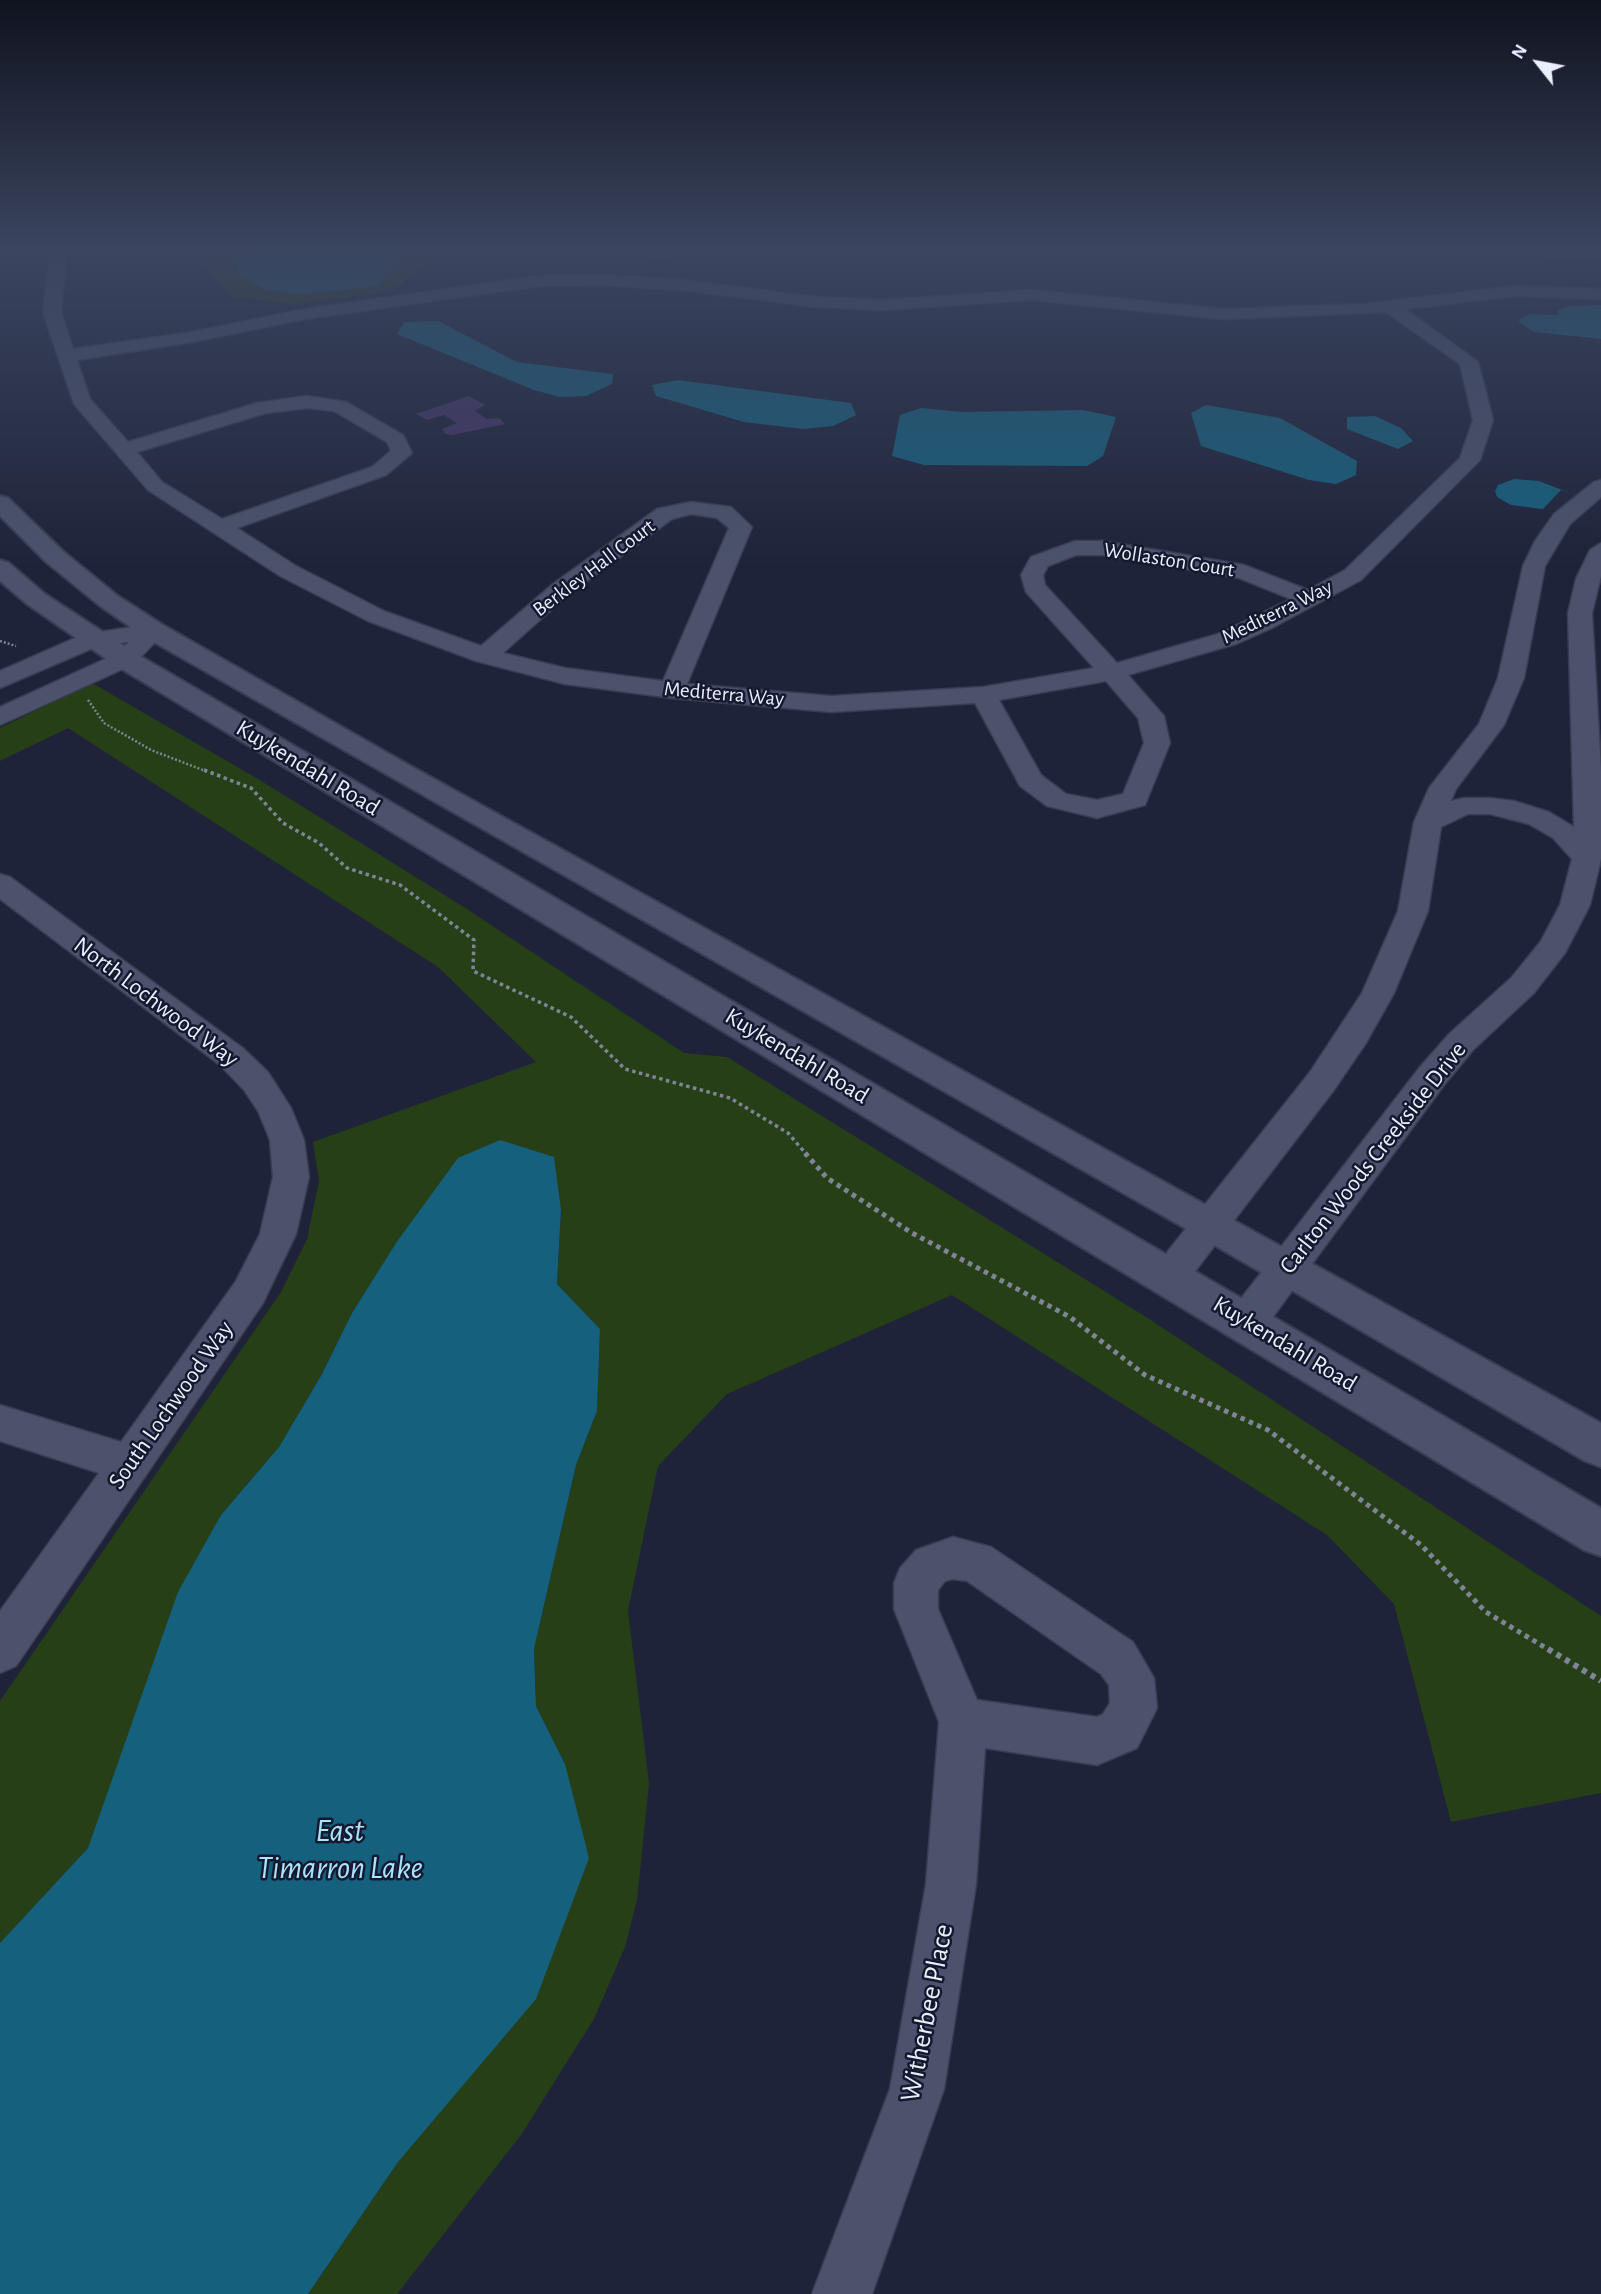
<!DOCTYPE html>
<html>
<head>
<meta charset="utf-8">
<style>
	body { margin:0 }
	#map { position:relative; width:1601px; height:2294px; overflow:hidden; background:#1e2339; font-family:"Alegreya Sans",sans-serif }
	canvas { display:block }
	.north { position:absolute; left:1503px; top:28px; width:70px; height:70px; -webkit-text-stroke:5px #14192f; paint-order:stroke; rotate:301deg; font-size:19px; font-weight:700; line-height:28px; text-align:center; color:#eaeffe }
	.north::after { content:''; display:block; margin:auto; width:24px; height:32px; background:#eaeffe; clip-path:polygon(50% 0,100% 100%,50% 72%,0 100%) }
</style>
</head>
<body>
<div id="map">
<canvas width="1601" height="2294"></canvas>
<div class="north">N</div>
</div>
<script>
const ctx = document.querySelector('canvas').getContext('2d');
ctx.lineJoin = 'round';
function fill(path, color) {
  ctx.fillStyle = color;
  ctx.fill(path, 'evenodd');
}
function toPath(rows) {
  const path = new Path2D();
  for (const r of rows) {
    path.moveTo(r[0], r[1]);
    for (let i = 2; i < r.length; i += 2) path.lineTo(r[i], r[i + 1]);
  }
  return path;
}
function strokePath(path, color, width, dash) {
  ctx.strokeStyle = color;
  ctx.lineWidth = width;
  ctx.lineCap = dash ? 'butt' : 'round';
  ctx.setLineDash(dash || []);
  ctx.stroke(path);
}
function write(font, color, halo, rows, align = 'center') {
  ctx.font = font + ' "Alegreya Sans",sans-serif';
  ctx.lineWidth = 5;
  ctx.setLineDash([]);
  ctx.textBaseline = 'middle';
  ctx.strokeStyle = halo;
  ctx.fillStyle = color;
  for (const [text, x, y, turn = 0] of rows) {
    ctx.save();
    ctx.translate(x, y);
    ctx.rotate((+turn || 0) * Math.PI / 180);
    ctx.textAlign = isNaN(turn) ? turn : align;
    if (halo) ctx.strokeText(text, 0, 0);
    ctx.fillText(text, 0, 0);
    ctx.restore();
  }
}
fill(toPath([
	[195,248,447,248,392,291,294,304,234,297,195,260],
	[1378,248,1601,248,1601,260,1433,251],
	[92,683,258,779,467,909,684,1053,727,1057,1146,1317,1601,1616,1601,1793,1451,1822,1394,1604,1327,1535,952,1295,727,1394,658,1466,628,1611,649,1783,637,1900,625,1947,594,2019,521,2135,397,2294,308,2294,398,2162,565,1764,536,1706,534,1649,576,1465,597,1411,600,1329,557,1284,561,1210,396,1243,352,1313,322,1374,279,1447,221,1515,88,1848,0,1943,0,1701,281,1292,307,1239,319,1181,313,1142,536,1062,438,967,68,728,0,761,0,728]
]), '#273f17');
fill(toPath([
	[254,248,404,248,378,286,303,294,267,290,237,274,238,264,234,260],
	[1601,305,1601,339,1534,332,1519,322,1520,319,1530,314,1558,315,1558,310,1571,306],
	[438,321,517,362,613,374,612,384,586,396,560,397,534,390,397,334,404,322],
	[678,380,851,403,856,415,833,426,803,429,744,422,656,396,652,385],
	[1206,405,1280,418,1357,461,1356,475,1336,484,1309,480,1201,446,1191,413],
	[921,408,963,412,1083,410,1116,417,1103,456,1087,466,924,465,892,456,900,415],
	[1375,416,1401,428,1413,441,1398,449,1347,429,1347,417],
	[1514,479,1539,481,1601,505,1601,531,1542,509,1511,505,1497,497,1495,491,1498,485],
	[500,1140,554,1157,561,1210,557,1284,600,1329,597,1411,576,1465,534,1649,536,1706,565,1764,589,1858,536,1999,398,2162,308,2294,0,2294,0,1943,88,1848,178,1592,221,1515,279,1447,322,1374,352,1313,396,1243,458,1158]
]), '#14607d');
fill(toPath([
	[1561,490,1601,503,1601,533,1541,511]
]), '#1e2339');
fill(toPath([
	[645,248,715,248,711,254,697,253,688,266,670,263,673,259,666,259,663,263,643,262,649,254,646,254],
	[469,396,485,405,475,411,487,419,499,418,505,424,453,435,445,434,442,429,457,423,444,415,427,420,416,414]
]), '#433465');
const minor = toPath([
	[51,248,67,248,61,312,73,349,192,332,305,309,539,276,605,275,682,280,816,297,883,300,1031,290,1224,309,1364,304,1515,286,1601,289,1601,299,1515,296,1405,309,1478,362,1493,420,1480,460,1361,580,1272,628,1236,644,1128,675,1164,716,1170,743,1145,805,1097,818,1047,806,1020,786,975,703,831,712,672,698,565,684,476,661,368,621,280,576,148,490,74,404,43,312,51,248],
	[605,285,682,290,816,307,883,310,1031,300,1224,319,1386,312,1460,364,1473,420,1460,458,1345,570,1308,590,1244,565,1103,541,1075,541,1031,557,1021,575,1026,592,1094,668,983,687,831,696,687,684,752,527,731,507,691,502,657,509,553,584,481,646,384,611,296,566,237,528,386,475,412,453,403,435,346,402,307,396,257,403,128,442,90,399,77,360,192,342,305,319,539,286,605,285],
	[307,408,334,411,387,442,391,451,372,467,222,519,162,482,137,452,266,413,307,408],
	[691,514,717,518,729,528,663,681,565,668,503,653,569,594,672,519,691,514],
	[1076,555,1103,555,1239,578,1291,599,1218,634,1117,663,1045,585,1043,575,1048,566,1076,555],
	[1106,681,1138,718,1144,743,1123,794,1097,800,1066,794,1041,775,999,700,1106,681],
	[1601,480,1601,497,1570,524,1545,566,1524,678,1504,725,1456,789,1451,801,1464,798,1490,798,1514,801,1549,812,1574,827,1568,613,1576,579,1590,550,1601,543,1601,576,1592,613,1601,770,1601,859,1590,905,1565,953,1534,993,1473,1050,1444,1085,1261,1333,1247,1337,1233,1333,1228,1321,1233,1309,1420,1067,1449,1034,1512,977,1541,941,1560,905,1572,859,1553,838,1529,824,1490,814,1468,814,1441,827,1428,911,1394,993,1366,1043,1334,1090,1183,1287,1170,1292,1157,1287,1151,1276,1157,1265,1310,1072,1362,993,1398,911,1414,822,1429,788,1479,724,1498,678,1523,566,1535,541,1554,514,1594,482,1601,480],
	[154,624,163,626,166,631,134,664,0,725,0,707,116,654,129,642,98,646,0,688,0,671,84,634,154,624],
	[0,874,10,877,244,1049,268,1072,291,1108,304,1140,309,1177,296,1234,263,1303,16,1666,0,1673,0,1611,99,1473,0,1441,0,1405,121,1442,236,1281,260,1234,273,1177,270,1140,258,1111,244,1090,220,1065,0,899,0,874],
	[953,1537,991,1547,1133,1642,1154,1678,1157,1708,1137,1748,1097,1765,985,1748,976,1884,944,2089,872,2294,812,2294,890,2089,926,1884,939,1722,894,1609,894,1583,900,1568,916,1550,953,1537],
	[953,1579,967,1581,1101,1674,1109,1685,1110,1703,1103,1714,1097,1717,977,1700,938,1609,938,1590,945,1581,953,1579]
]);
const secondary = toPath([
	[0,496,8,498,64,552,118,596,163,625,407,764,1601,1423,1601,1467,1585,1461,1197,1235,145,637,100,606,46,562,0,516,0,496],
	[0,560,9,563,45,594,135,653,1601,1508,1601,1556,1584,1550,115,665,27,604,0,581,0,560]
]);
strokePath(minor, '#3a3d51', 3);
strokePath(secondary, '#3a3d51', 4);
strokePath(toPath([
	[1561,248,1601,248],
	[0,641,16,646],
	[88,700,104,723,151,750,208,772]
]), '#7f8497', 2.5, [2, 2]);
strokePath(toPath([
	[204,770,251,788,283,823,319,843,347,868,400,885,474,940,473,971,571,1017,625,1069,730,1098,788,1133,807,1155]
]), '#7f8497', 3.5, [3.5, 3.5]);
strokePath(toPath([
	[805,1153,827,1178,912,1233,1070,1317,1145,1375,1268,1430,1421,1545,1486,1612,1551,1651]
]), '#7f8497', 5, [4.5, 4.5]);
strokePath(toPath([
	[1548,1649,1601,1681]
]), '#7f8497', 6, [5, 5]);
fill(minor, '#4c526c');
fill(secondary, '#4c526c');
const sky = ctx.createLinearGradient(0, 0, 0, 569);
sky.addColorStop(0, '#10131f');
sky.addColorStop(0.44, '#3b455f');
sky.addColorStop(1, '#3b455f00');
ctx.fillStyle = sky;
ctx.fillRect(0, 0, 1601, 569);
write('21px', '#eaeffe', '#14192f', [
	["Wollaston Court",1169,560,9],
	["Berkley Hall Court",594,568,-37],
	["Mediterra Way",1277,612,-26],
	["Mediterra Way",724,694,5]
]);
write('24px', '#eaeffe', '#14192f', [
	["Kuykendahl Road",308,768,31],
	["North Lochwood Way",156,1002,37],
	["Kuykendahl Road",797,1056,31],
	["Carlton Woods Creekside Drive",1373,1158,-52],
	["Kuykendahl Road",1285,1344,31],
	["South Lochwood Way",171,1405,-55]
]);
write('28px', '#eaeffe', '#14192f', [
	["Witherbee Place",927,2013,-79]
]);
write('italic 32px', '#aae3fd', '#14192f', [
	["East",340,1831],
	["Timarron Lake",340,1868]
]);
</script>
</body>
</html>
